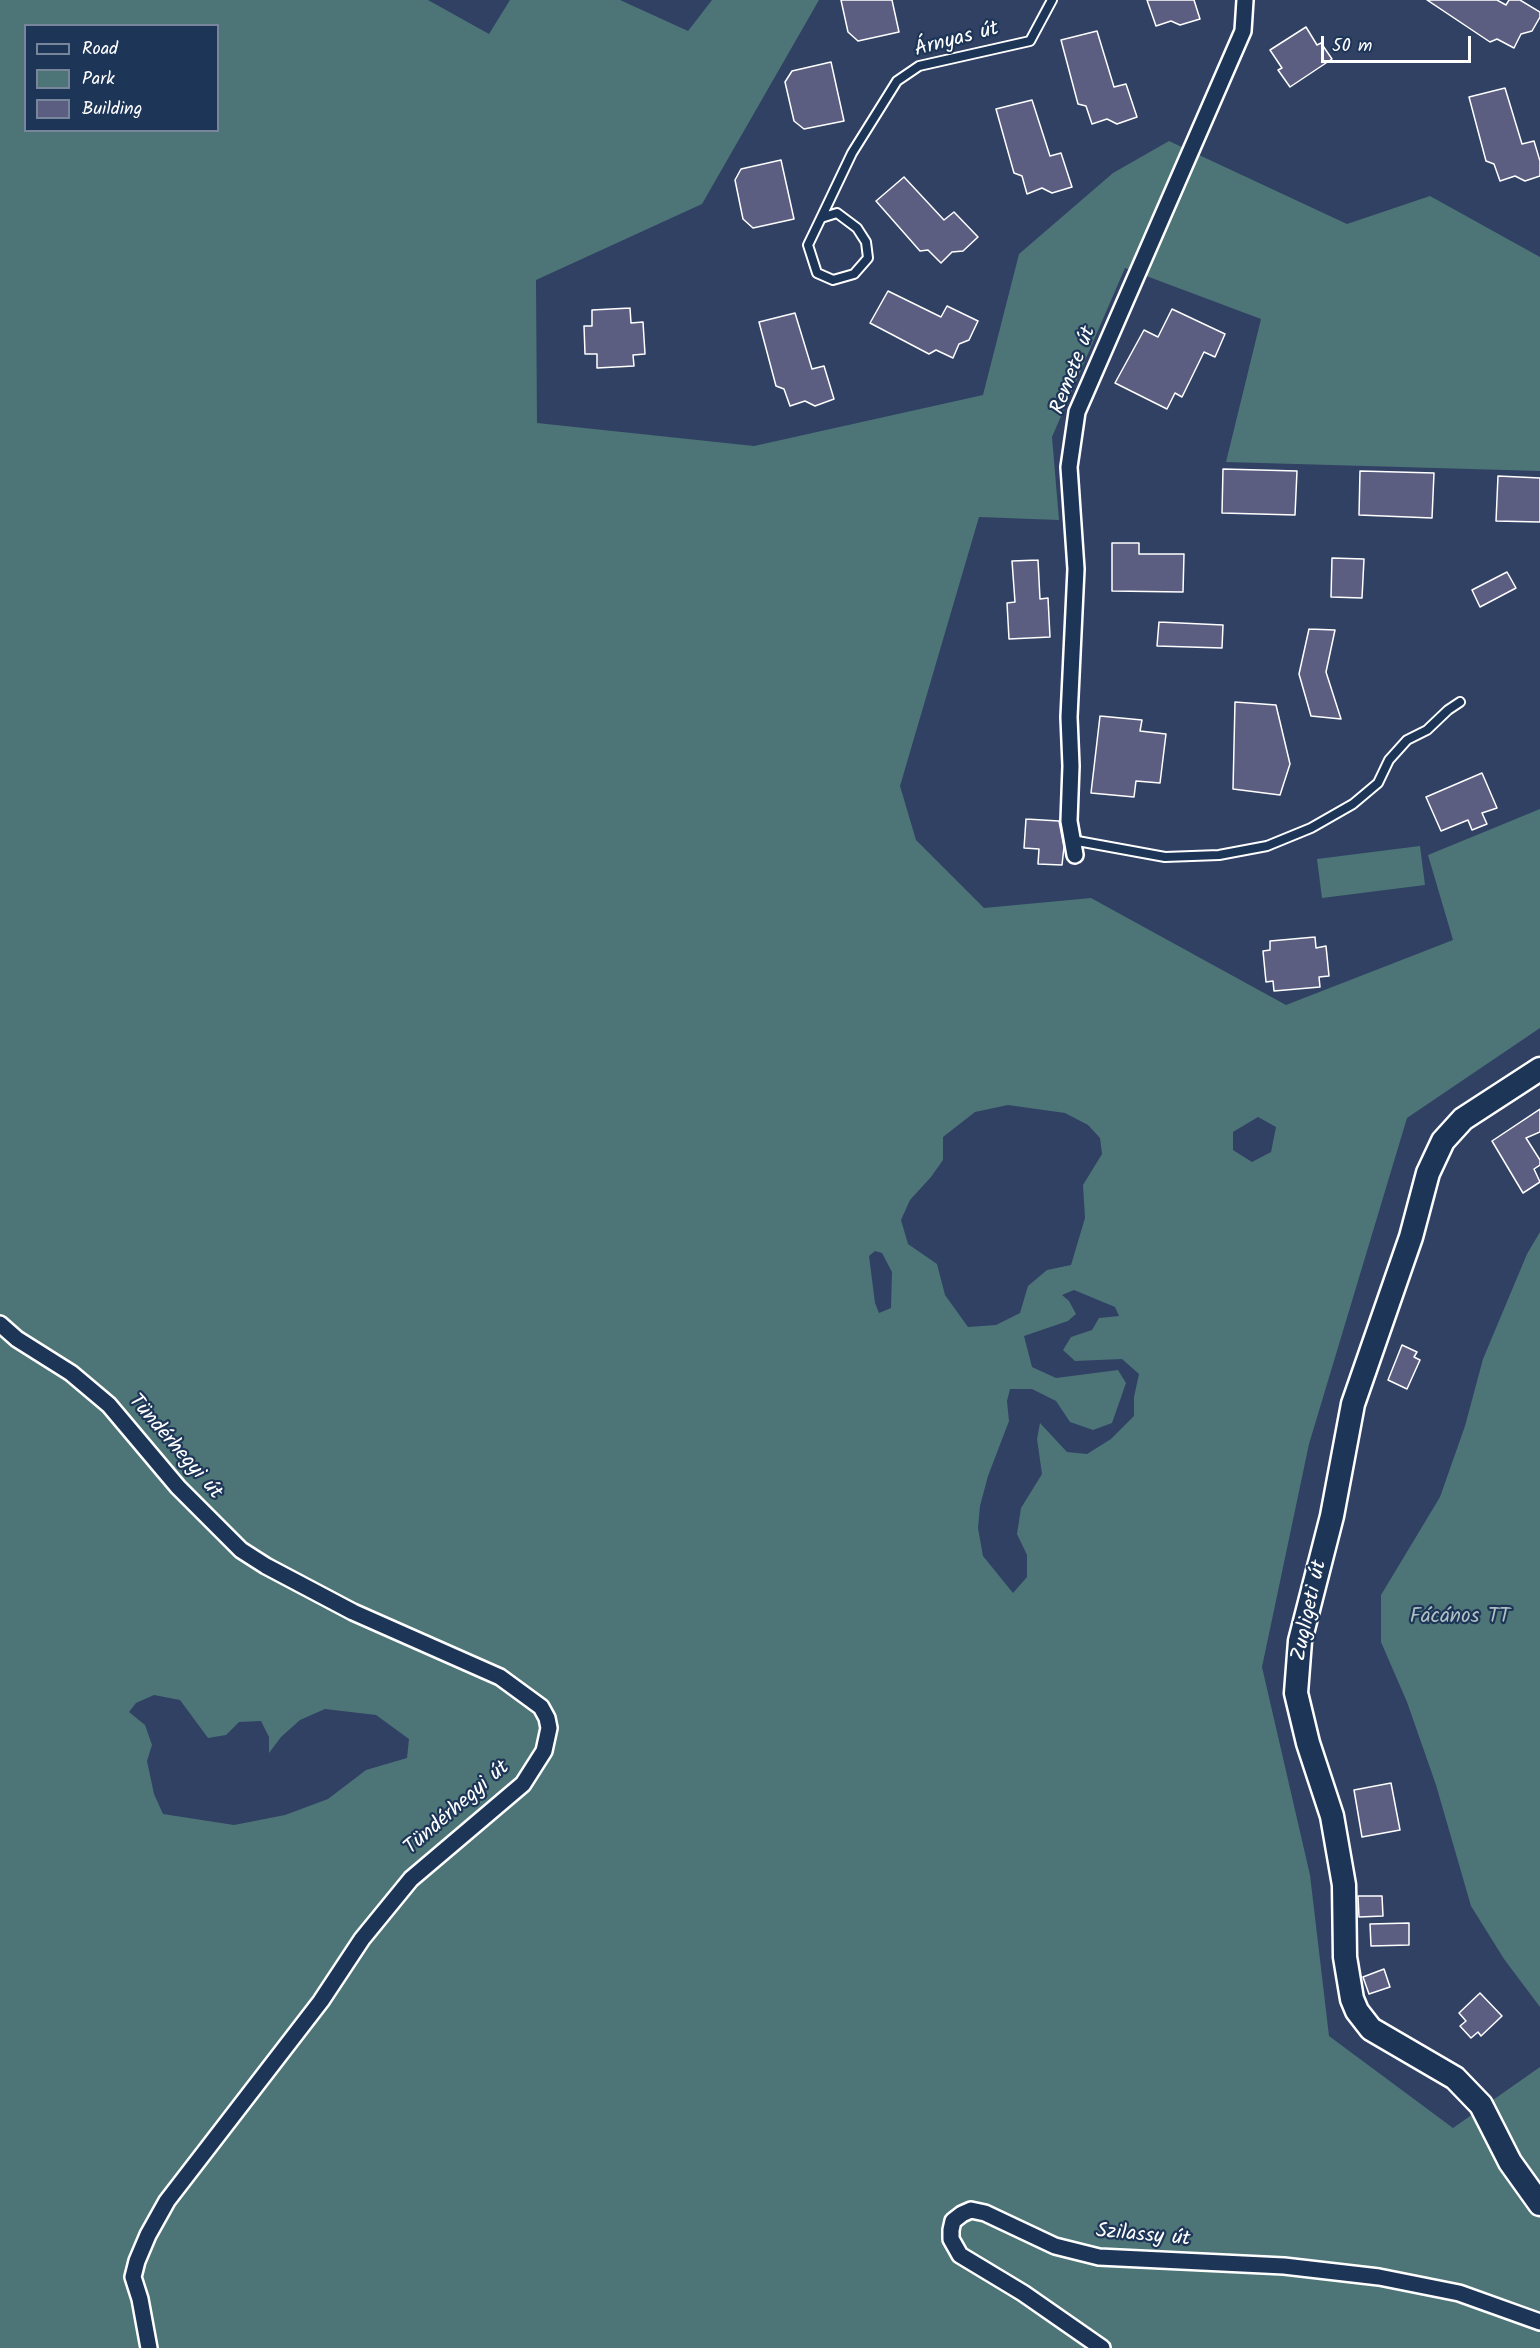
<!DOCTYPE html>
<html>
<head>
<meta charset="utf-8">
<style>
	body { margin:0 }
	#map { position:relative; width:1540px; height:2348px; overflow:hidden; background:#304164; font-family:Kalam,sans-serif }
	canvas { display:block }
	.legend { position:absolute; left:24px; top:24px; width:195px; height:108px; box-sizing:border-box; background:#1d3557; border:2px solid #77869a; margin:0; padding:8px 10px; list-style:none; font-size:18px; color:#fff }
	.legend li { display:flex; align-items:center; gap:12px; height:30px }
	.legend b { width:30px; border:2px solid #77869a }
	.scale { position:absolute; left:1321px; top:36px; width:150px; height:27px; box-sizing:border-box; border:3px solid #fff; border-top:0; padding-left:8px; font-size:18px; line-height:21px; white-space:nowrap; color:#fff; -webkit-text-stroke:4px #1d3557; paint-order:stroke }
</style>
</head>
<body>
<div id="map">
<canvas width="1540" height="2348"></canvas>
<ul class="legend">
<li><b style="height:8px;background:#1d3557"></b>Road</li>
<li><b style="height:16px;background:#4d7477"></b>Park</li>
<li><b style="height:16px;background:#5c5e81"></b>Building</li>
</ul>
<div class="scale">50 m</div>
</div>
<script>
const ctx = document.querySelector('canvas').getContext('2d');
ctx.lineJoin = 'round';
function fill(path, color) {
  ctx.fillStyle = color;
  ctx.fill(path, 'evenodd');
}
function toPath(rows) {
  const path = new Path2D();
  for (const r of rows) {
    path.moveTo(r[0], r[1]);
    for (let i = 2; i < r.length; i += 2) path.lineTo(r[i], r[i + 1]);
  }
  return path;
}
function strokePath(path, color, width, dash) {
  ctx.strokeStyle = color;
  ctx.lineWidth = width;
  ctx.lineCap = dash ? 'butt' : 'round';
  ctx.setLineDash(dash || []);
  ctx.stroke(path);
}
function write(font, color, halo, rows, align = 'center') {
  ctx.font = font + ' Kalam,sans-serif';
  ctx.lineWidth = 4.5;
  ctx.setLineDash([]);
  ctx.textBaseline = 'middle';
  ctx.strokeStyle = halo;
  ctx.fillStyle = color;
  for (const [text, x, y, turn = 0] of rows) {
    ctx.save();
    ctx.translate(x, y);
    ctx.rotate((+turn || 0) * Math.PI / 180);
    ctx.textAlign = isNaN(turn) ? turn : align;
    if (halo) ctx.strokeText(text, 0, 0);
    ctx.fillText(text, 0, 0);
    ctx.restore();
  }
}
fill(toPath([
	[0,0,428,0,489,34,510,0,620,0,688,31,712,0,819,0,702,204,536,280,537,423,754,446,983,395,1019,254,1113,173,1169,141,1347,224,1430,196,1540,257,1540,471,1226,462,1261,319,1125,268,1052,437,1059,520,979,517,900,786,916,840,984,908,1091,898,1286,1005,1453,940,1428,855,1540,809,1540,1028,1407,1118,1309,1444,1262,1667,1310,1875,1329,2036,1453,2128,1540,2067,1540,2348,0,2348],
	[26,26,218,26,218,130,26,130],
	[1008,1105,1065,1113,1088,1125,1100,1138,1102,1154,1083,1185,1085,1218,1071,1265,1047,1270,1028,1286,1020,1313,996,1325,968,1327,945,1295,937,1264,908,1244,901,1220,910,1200,931,1177,943,1160,943,1137,975,1112],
	[1258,1117,1276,1127,1271,1152,1252,1162,1233,1150,1233,1132],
	[875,1251,882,1253,892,1272,891,1308,879,1313,875,1303,869,1256],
	[1074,1290,1115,1307,1119,1316,1099,1318,1092,1330,1071,1337,1063,1350,1075,1361,1122,1359,1139,1374,1134,1397,1134,1416,1111,1439,1087,1454,1067,1452,1040,1423,1037,1439,1042,1474,1021,1508,1017,1534,1027,1555,1027,1577,1013,1593,983,1556,978,1528,980,1506,988,1476,1009,1421,1007,1401,1010,1389,1032,1389,1056,1401,1070,1422,1093,1430,1112,1423,1126,1383,1118,1370,1056,1378,1032,1367,1024,1336,1068,1321,1076,1314,1069,1301,1062,1295],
	[154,1695,180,1700,208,1738,226,1735,239,1722,261,1721,269,1737,269,1753,281,1737,300,1720,325,1709,376,1715,409,1739,407,1758,366,1770,328,1799,285,1815,234,1825,163,1814,154,1794,147,1761,152,1745,145,1725,129,1712,136,1703],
	[1420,846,1425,885,1322,898,1317,859],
	[1540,1232,1540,2007,1504,1959,1471,1906,1436,1785,1407,1702,1381,1642,1381,1595,1440,1497,1465,1426,1483,1359,1527,1254]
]), '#4d7477');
const building = toPath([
	[841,0,892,0,899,32,858,41,848,32,841,0],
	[1147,0,1194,0,1200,19,1180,25,1171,21,1156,26,1147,0],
	[1427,0,1497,0,1506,5,1509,0,1520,0,1540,12,1540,17,1532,31,1521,34,1514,48,1497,39,1490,42,1427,0],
	[1306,27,1317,45,1321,43,1332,59,1290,87,1278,70,1282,68,1270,50,1306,27],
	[1097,31,1114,87,1126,84,1137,117,1117,124,1107,119,1092,124,1086,106,1078,104,1061,40,1097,31],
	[831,62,844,121,804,129,794,121,785,82,792,71,831,62],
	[1505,88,1522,144,1534,141,1540,161,1540,176,1525,181,1515,176,1500,181,1494,164,1486,161,1469,97,1505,88],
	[1032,100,1050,156,1061,153,1072,187,1052,193,1042,188,1027,194,1022,176,1014,173,996,109,1032,100],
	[781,160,794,219,753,228,743,219,735,180,741,169,781,160],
	[904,177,944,220,954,212,978,237,963,251,952,252,941,263,928,250,920,251,876,201,904,177],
	[888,291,941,317,947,306,978,321,969,340,959,344,953,358,936,350,929,354,870,323,888,291],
	[630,308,631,323,643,322,645,354,633,355,634,366,597,368,597,354,585,354,584,326,592,326,592,310,630,308],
	[1172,309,1225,334,1215,357,1204,352,1182,397,1175,393,1167,409,1115,383,1144,330,1158,337,1172,309],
	[795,313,812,369,824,366,834,399,815,406,805,401,790,406,784,389,776,386,759,322,795,313],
	[1223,469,1297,471,1295,515,1222,513,1223,469],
	[1360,471,1434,473,1432,518,1359,515,1360,471],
	[1498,476,1540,478,1540,522,1496,521,1498,476],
	[1112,543,1139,543,1139,554,1184,554,1183,592,1112,591,1112,543],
	[1332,558,1364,559,1362,598,1331,597,1332,558],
	[1038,560,1040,599,1048,598,1050,637,1009,639,1007,603,1015,602,1012,561,1038,560],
	[1507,572,1516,588,1480,607,1472,590,1507,572],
	[1159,622,1223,625,1222,648,1157,646,1159,622],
	[1309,629,1335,630,1326,672,1341,719,1311,716,1299,674,1309,629],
	[1235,702,1276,705,1290,764,1280,795,1233,789,1235,702],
	[1100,716,1142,720,1140,731,1166,734,1160,783,1136,781,1134,797,1091,793,1100,716],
	[1482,773,1497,808,1482,813,1487,824,1472,830,1468,820,1441,831,1426,797,1482,773],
	[1026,819,1059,821,1064,847,1062,865,1038,864,1039,849,1024,848,1026,819],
	[1315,937,1316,948,1326,946,1329,976,1319,977,1320,987,1274,991,1273,981,1266,982,1263,951,1270,950,1270,941,1315,937],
	[1540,1109,1540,1132,1526,1138,1540,1160,1540,1165,1534,1169,1540,1182,1523,1193,1492,1141,1540,1109],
	[1402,1345,1417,1352,1414,1357,1420,1360,1407,1389,1388,1380,1402,1345],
	[1391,1783,1400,1830,1362,1837,1354,1790,1391,1783],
	[1358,1896,1382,1896,1383,1916,1359,1917,1358,1896],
	[1409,1923,1409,1945,1371,1946,1370,1924,1409,1923],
	[1384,1969,1390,1987,1369,1994,1363,1977,1384,1969],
	[1480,1993,1502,2016,1481,2036,1478,2032,1471,2038,1460,2026,1466,2021,1459,2013,1480,1993]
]);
fill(building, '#5c5e81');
strokePath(building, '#fff', 1.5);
const lane = toPath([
	[821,218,837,213,857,228,866,242,868,258,854,274,833,280,817,273,808,245,821,218,852,153,897,81,919,66,1030,41,1052,0],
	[1072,840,1165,857,1219,855,1267,846,1311,828,1353,804,1378,783,1389,760,1407,740,1427,730,1448,710,1460,702]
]);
const street = toPath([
	[1075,855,1069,821,1071,766,1069,717,1076,569,1069,467,1077,412,1243,31,1245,0],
	[0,1324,17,1339,71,1373,109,1405,178,1487,241,1550,266,1566,353,1612,500,1677,541,1707,547,1718,549,1728,544,1751,523,1784,411,1879,362,1939,321,2001,167,2201,148,2235,137,2261,133,2277,140,2299,149,2348],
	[1102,2348,1023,2293,960,2255,951,2239,951,2230,953,2221,962,2214,971,2210,985,2213,1055,2246,1099,2257,1284,2266,1379,2277,1459,2293,1540,2322]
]);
const secondary = toPath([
	[1540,1069,1463,1119,1443,1141,1428,1173,1411,1237,1353,1404,1332,1516,1300,1641,1296,1693,1308,1743,1332,1816,1344,1885,1345,1957,1352,1999,1357,2011,1371,2029,1455,2078,1481,2105,1510,2162,1540,2204]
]);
strokePath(lane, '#fff', 12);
strokePath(street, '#fff', 20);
strokePath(secondary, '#fff', 27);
strokePath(lane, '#1d3557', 8);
strokePath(street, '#1d3557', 15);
strokePath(secondary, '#1d3557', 22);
write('21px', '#fff', '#1d3557', [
	["Árnyas út",957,41,-15],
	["Remete út",1075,371,-69],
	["Tündérhegyi út",174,1448,49],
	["Zugligeti út",1311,1611,-78],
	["Tündérhegyi út",458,1809,-41],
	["Szilassy út",1143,2237,5]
]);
write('21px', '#afc0c2', '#1d3557', [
	["Fácános TT",1460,1618]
]);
</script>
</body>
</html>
